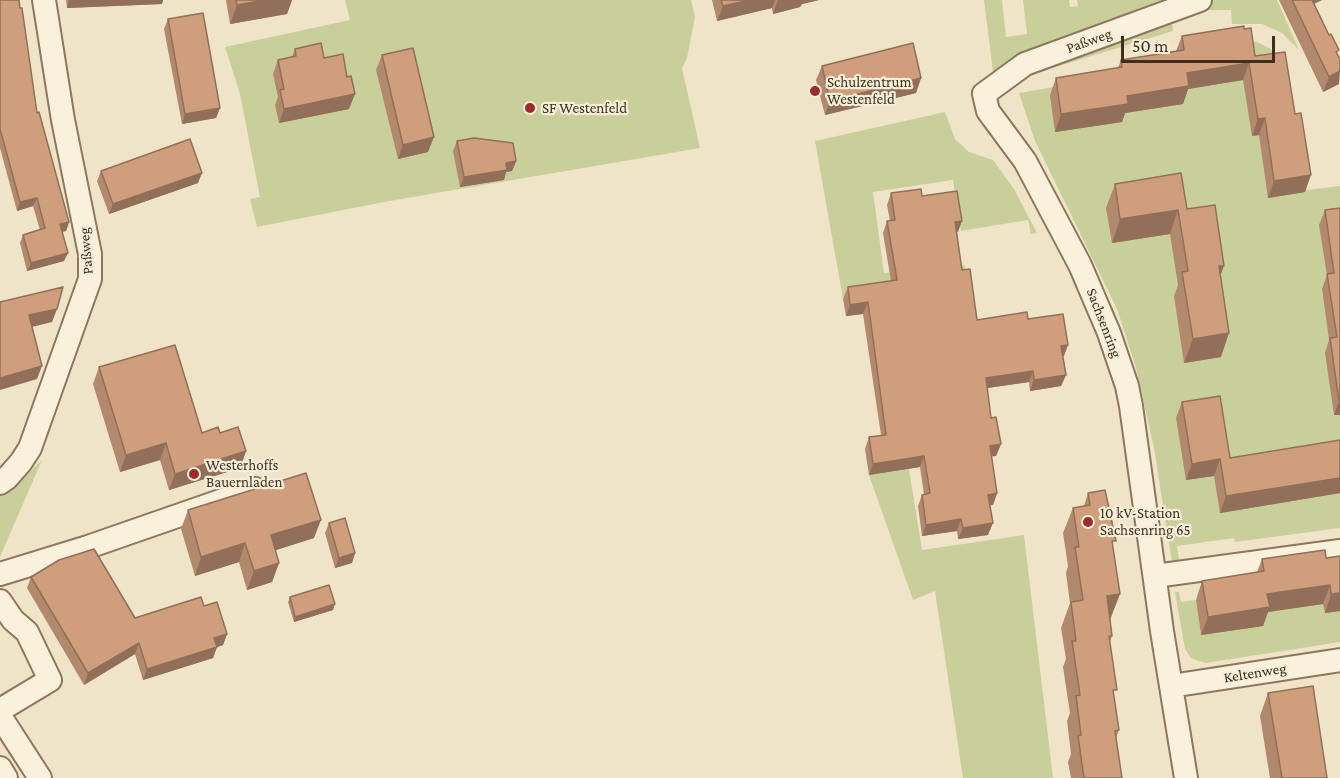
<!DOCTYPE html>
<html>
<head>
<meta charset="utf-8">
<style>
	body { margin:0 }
	#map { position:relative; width:1340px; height:778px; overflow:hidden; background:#f0e4c8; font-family:"Crimson Pro",serif }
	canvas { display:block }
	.scale { position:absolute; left:1121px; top:36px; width:154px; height:27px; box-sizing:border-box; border:3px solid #3d2e20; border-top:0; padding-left:8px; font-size:18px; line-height:21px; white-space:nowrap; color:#3d2e20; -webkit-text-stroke:4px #f7eed8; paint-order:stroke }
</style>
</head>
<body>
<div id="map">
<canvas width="1340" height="778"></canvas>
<div class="scale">50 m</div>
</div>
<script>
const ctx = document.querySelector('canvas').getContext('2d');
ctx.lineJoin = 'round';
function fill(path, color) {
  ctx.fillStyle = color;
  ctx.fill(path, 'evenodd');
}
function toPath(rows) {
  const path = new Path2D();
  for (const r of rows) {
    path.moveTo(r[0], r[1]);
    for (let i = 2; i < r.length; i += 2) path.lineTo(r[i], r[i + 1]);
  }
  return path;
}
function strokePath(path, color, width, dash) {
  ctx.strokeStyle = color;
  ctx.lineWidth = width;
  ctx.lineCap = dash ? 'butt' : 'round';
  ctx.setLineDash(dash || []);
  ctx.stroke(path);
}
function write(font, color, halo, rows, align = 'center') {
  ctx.font = font + ' "Crimson Pro",serif';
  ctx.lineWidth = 4.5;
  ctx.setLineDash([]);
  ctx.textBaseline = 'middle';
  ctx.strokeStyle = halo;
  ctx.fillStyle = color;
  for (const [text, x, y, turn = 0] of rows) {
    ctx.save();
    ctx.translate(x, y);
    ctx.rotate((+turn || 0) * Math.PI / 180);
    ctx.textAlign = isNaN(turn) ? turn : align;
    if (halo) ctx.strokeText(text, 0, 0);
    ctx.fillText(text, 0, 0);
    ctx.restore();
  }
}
fill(toPath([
	[345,0,691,0,695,17,687,58,682,68,700,148,384,202,257,227,250,199,260,197,240,94,225,47,350,20],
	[984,0,1002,0,1006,37,1027,34,1023,0,1069,0,1070,7,1078,6,1077,0,1277,0,1299,50,1282,33,1262,24,1232,24,1231,10,1210,10,1193,12,1171,18,1173,31,1013,80,1009,67,993,72],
	[1246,41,1257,42,1269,48,1281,57,1286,69,1307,190,1340,186,1340,222,1329,288,1322,289,1331,352,1334,415,1340,415,1340,528,1235,542,1234,538,1177,546,1179,561,1172,562,1154,448,1136,368,1117,309,1035,141,1019,93,1060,86],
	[945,112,955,139,969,152,993,160,1014,189,1037,233,1031,234,1028,220,961,231,953,180,873,192,884,273,965,265,966,280,843,299,815,141],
	[42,460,0,557,0,496,8,493],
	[909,469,922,550,1024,535,1053,778,963,778,935,591,913,600,869,475],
	[1175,592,1179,592,1181,602,1196,600,1201,635,1260,613,1323,604,1340,611,1340,642,1206,663,1198,661,1191,658,1185,649]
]), '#c9cf9b');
const minor = toPath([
	[0,483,7,478,21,462,30,448,90,279,90,254,63,120,44,0],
	[0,574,88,547,255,489],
	[1155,576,1340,551],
	[0,601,13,620,27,632,50,680,0,710],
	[1171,686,1340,660],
	[0,716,40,778],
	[0,768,6,778],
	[1186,778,1162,631,1131,406,1127,386,1109,333,1080,265,1025,161,988,111,984,94,1025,64,1200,0]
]);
strokePath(minor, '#8d765c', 26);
strokePath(minor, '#faf1dc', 22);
fill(toPath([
	[0,0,20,8,37,113,69,222,66,231,62,232,64,261,27,271,20,243,23,235,40,230,33,206,17,211,0,148],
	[66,0,163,0,162,4,67,8],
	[226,0,292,0,287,14,230,24],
	[712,0,819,0,802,4,800,7,773,14,772,8,717,21],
	[1279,0,1322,0,1314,4,1338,55,1339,84,1323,92],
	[168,19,220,108,216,118,182,124,164,29],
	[1182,36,1255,56,1305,192,1268,198,1259,135,1252,136,1243,80,1188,89,1183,104,1125,113,1122,122,1055,132,1050,95,1056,78,1118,68,1121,60,1176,51],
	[295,49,324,58,349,109,279,123,275,105,278,97,273,74,278,60,292,57],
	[382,55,428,152,398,159,376,70],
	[822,66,921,78,916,93,825,115,816,80],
	[457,141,516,161,512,171,506,172,504,180,460,187,453,151],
	[101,171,198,183,109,214,97,181],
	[1115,184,1187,209,1220,276,1221,357,1184,363,1174,296,1178,285,1170,234,1112,243,1106,208],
	[891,193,922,196,958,232,957,232,962,270,977,320,1028,319,1064,356,1063,356,1066,375,1061,386,1030,391,1029,382,987,388,991,418,1001,444,996,456,991,456,997,493,993,505,990,505,988,535,958,539,957,531,922,536,918,506,922,495,924,494,920,467,869,475,865,449,869,437,881,435,863,314,846,316,843,299,848,287,891,281,883,233,887,221,890,221,887,205],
	[1340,208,1340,415,1334,415,1325,353,1329,340,1322,289,1327,275,1319,225,1325,210],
	[99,367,202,433,220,433,246,451,240,468,169,490,160,460,120,472,93,384],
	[1182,402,1230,458,1340,440,1340,493,1220,513,1214,476,1186,480,1176,418],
	[1088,493,1113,549,1110,620,1112,636,1110,642,1114,697,1119,730,1116,738,1122,778,1071,778,1068,762,1071,754,1067,721,1070,713,1063,667,1066,659,1061,628,1070,603,1066,573,1068,566,1063,533,1073,508,1084,506],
	[188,510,314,538,275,550,279,563,272,582,247,590,239,562,195,576,181,529],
	[329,523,355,553,352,563,335,568,325,533],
	[1340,556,1340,611,1325,613,1323,604,1268,612,1263,626,1201,635,1196,600,1202,581,1257,572,1262,559,1326,558],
	[31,577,135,618,204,606,227,634,223,645,217,647,213,658,143,680,135,654,84,685,27,588],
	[290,597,333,610,294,622,288,602],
	[1268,693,1327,778,1270,778,1260,716]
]), '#b2896c');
fill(toPath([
	[69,0,163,0,162,4,67,8],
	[266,0,292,0,287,14,230,24,237,5],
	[750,0,775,0,772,8,717,21,723,6],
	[778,0,819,0,802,4,800,7,773,14],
	[1306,0,1322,0,1303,9],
	[1249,63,1243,80,1188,89,1183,104,1125,113,1122,122,1055,132,1061,114,1127,96,1187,73],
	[1340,71,1339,84,1323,92,1329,77],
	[921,78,916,93,825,115,830,101],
	[355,94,349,109,279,123,284,109],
	[220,108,216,118,182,124,185,114],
	[1265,118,1259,135,1252,136,1258,119],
	[434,137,428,152,398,159,403,145],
	[516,161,512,171,506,172,504,180,460,187,464,177,506,163],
	[202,173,198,183,109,214,113,204],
	[1311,175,1305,192,1268,198,1274,181],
	[37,198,33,206,17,211,20,202],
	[1178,210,1170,234,1112,243,1120,219],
	[962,221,958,232,951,233,955,222],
	[69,222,66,231,57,233,60,224],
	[68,253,64,261,27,271,31,263],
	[1219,266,1224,266,1215,289],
	[868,302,863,314,846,316,850,305],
	[57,309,52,322,24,329,29,315],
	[1229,333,1221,357,1184,363,1193,339],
	[1068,345,1064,356,1057,357,1061,346],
	[42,366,37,379,0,390,0,378],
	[1033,371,1029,382,981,389,986,378],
	[1066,375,1061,386,1030,391,1034,380],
	[1339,401,1340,401,1340,415,1334,415],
	[166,443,160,460,120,472,126,455],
	[1001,444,996,456,985,457,990,446],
	[246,451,240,468,169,490,175,474],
	[924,456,920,467,869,475,873,464],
	[1220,459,1214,476,1186,480,1192,464],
	[1340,478,1340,493,1220,513,1226,496],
	[997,493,993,505,984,506,988,495],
	[961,519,957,531,922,536,926,525],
	[321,520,314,538,264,554,271,535],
	[993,523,988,535,958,539,963,528],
	[245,543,239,562,195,576,201,557],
	[355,553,352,563,335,568,339,558],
	[279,563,272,582,247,590,254,571],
	[1330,585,1323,604,1268,612,1263,626,1201,635,1208,617,1267,594],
	[1340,593,1340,611,1325,613,1331,594],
	[1120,594,1110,620,1107,596],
	[335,604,333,610,294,622,295,617],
	[227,634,223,645,217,647,213,658,143,680,147,669,214,638],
	[139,643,135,654,84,685,88,673]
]), '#916f58');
const building = toPath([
	[0,0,19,0,20,8,22,8,37,113,39,112,69,222,60,224,68,253,31,263,23,235,45,228,37,198,20,202,0,129,0,0],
	[236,0,266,0,237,5,236,0],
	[721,0,750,0,723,6,721,0],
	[1292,0,1312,0,1329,35,1331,34,1339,50,1336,52,1340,59,1340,71,1329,77,1292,0],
	[203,13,220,108,185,114,168,19,203,13],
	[1244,26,1244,29,1251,28,1255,56,1285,52,1295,114,1301,113,1311,175,1274,181,1265,118,1258,119,1249,63,1187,73,1189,86,1127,96,1128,104,1061,114,1056,78,1122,67,1121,60,1184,50,1182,36,1244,26],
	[321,43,324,58,343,54,347,77,351,76,355,94,284,109,280,90,284,89,278,60,296,56,295,49,321,43],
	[913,43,921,78,830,101,822,66,913,43],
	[413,48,434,137,403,145,382,55,413,48],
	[474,138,513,143,516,161,506,163,507,170,464,177,457,141,474,138],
	[190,139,202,173,113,204,101,171,190,139],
	[1181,173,1187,209,1215,205,1224,266,1219,266,1229,333,1193,339,1182,272,1188,271,1178,210,1120,219,1115,184,1181,173],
	[921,189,922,196,957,191,962,221,955,222,962,270,970,269,977,320,1027,312,1028,319,1063,314,1068,345,1061,346,1066,375,1034,380,1033,371,986,378,991,418,996,417,1001,444,990,446,997,493,988,495,993,523,963,528,961,519,926,525,922,495,930,493,924,456,873,464,869,437,886,435,868,302,850,305,848,287,897,280,887,221,895,220,891,193,921,189],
	[1340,208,1340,401,1339,401,1330,338,1337,337,1327,274,1334,273,1325,210,1340,208],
	[63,287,57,309,29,315,42,366,0,378,0,302,63,287],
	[175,345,202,433,218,427,220,433,238,427,246,451,175,474,166,443,126,455,99,367,175,345],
	[1220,396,1230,458,1340,440,1340,478,1226,496,1220,459,1192,464,1182,402,1220,396],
	[306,473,321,520,271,535,279,563,254,571,245,543,201,557,188,510,306,473],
	[1105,490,1116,541,1112,541,1120,594,1107,596,1112,636,1109,636,1117,690,1113,690,1119,730,1115,731,1122,778,1084,778,1078,736,1081,735,1076,696,1080,695,1072,641,1076,641,1071,602,1083,600,1075,547,1079,547,1073,508,1090,505,1088,493,1105,490],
	[345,518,355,553,339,558,329,523,345,518],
	[94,549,135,618,201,597,204,606,217,602,227,634,214,638,217,647,147,669,139,643,88,673,31,577,59,560,94,549],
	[1325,550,1326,558,1340,556,1340,593,1331,594,1330,585,1267,594,1270,607,1208,617,1202,581,1264,571,1262,559,1325,550],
	[329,585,335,604,295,617,290,597,329,585],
	[1313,686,1327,778,1282,778,1268,693,1313,686]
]);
fill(building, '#cf9f7d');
strokePath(building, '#916f58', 1.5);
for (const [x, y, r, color] of [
	[815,91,6,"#9e2a2b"],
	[530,108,6,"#9e2a2b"],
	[194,474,6,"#9e2a2b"],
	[1088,522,6,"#9e2a2b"]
]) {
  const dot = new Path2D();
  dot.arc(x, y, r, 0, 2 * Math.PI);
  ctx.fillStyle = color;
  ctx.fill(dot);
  strokePath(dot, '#f7eed8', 2);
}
write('15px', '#3d2e20', '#f7eed8', [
	["Paßweg",1089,41,-20],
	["Paßweg",86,251,-95],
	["Sachsenring",1104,323,69],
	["Keltenweg",1255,673,-9]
]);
write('15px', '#3d2e20', '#f7eed8', [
	["Schulzentrum",827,82],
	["Westenfeld",827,99],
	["SF Westenfeld",542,108],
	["Westerhoffs",206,465],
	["Bauernladen",206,482],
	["10 kV-Station",1100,513],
	["Sachsenring 65",1100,530]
], 'left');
</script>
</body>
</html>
